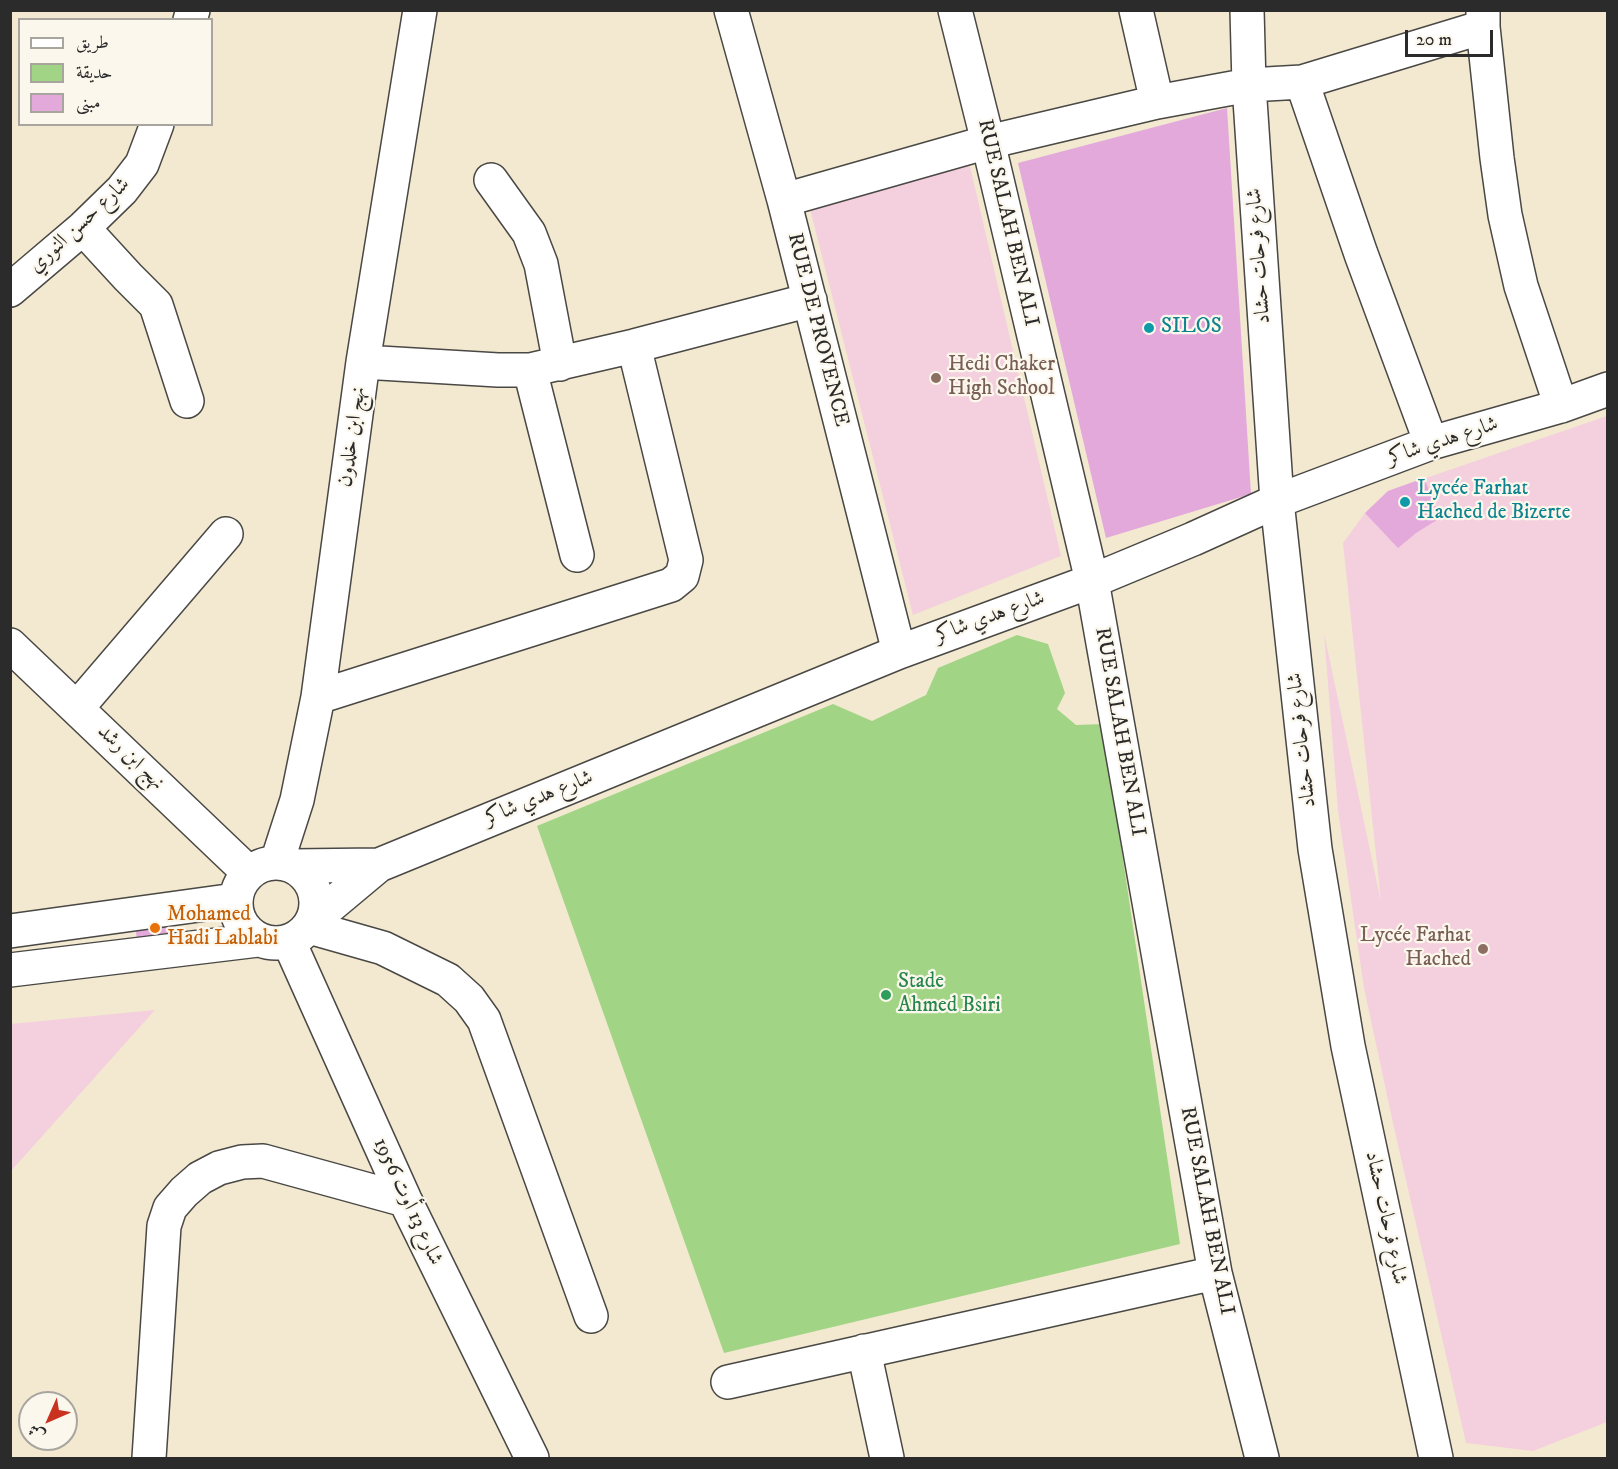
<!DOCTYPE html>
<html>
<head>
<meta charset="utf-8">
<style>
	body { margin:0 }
	#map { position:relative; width:1618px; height:1469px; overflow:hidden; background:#f3e9d1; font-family:"IM FELL DW Pica",Amiri,serif }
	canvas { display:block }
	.frame { position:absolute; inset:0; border:12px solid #2b2b2b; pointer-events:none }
	.legend { position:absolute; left:18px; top:18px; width:195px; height:108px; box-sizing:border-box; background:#fbf7ec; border:2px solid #a8a59f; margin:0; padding:8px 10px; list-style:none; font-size:18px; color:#2b2b2b }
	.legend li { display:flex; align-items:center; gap:12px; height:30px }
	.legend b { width:30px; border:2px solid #a8a59f }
	.north { position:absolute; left:18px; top:1391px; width:60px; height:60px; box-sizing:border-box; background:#fbf7ec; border:2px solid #a8a59f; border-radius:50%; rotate:225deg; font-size:16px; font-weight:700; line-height:24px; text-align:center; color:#2b2b2b }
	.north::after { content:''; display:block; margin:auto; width:21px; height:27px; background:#c8321e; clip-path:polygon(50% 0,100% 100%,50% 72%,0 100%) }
	.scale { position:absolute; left:1405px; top:30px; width:88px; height:27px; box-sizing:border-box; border:3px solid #2b2b2b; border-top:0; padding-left:8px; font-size:18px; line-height:21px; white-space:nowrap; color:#2b2b2b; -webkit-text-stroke:4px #fbf7ec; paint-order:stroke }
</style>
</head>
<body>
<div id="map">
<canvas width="1618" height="1469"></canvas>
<div class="frame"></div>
<ul class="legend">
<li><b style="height:8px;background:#fff"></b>طريق</li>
<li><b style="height:16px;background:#a1d585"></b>حديقة</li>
<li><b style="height:16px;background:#e2a9da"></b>مبنى</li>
</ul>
<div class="north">ش</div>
<div class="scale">20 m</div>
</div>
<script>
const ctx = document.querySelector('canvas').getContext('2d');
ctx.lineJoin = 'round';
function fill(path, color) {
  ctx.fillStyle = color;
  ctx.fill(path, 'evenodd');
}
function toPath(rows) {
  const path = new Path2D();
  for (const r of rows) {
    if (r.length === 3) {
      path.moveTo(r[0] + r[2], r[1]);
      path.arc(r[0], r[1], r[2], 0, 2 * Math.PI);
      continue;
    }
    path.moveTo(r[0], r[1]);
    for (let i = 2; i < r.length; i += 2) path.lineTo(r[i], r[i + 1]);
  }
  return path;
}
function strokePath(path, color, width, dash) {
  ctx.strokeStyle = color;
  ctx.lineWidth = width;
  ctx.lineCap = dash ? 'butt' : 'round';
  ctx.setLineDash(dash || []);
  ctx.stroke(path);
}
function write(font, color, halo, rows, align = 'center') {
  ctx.font = font + ' "IM FELL DW Pica",Amiri,serif';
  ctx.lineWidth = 4.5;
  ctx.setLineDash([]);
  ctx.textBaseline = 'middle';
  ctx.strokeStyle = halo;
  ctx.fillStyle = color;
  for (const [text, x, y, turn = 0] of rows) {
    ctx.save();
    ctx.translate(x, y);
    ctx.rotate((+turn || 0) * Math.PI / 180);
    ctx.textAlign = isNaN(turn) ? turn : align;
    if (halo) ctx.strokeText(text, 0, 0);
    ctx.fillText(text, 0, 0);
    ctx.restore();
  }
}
fill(toPath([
	[968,158,1061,556,913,615,808,201],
	[1607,416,1607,1422,1533,1451,1466,1443,1393,1123,1364,988,1338,810,1324,633,1381,902,1343,543,1365,513,1388,491],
	[155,1010,11,1171,11,1024]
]), '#f4cfdd');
fill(toPath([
	[1017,635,1048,644,1065,693,1057,709,1076,725,1103,724,1180,1244,724,1353,537,826,833,704,872,721,926,695,938,668]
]), '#a1d585');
fill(toPath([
	[1227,108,1251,494,1106,538,1018,163],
	[1424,478,1440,518,1416,533,1398,548,1365,513,1388,491],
	[175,913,173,938,137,939,134,918]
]), '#e2a9da');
const minor = toPath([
	[731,10,784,200,899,652],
	[955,10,988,142,1092,581,1215,1273,1262,1458],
	[1136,10,1157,102],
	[1247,10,1249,85,1277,501,1315,849,1348,1046,1436,1458],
	[1483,10,1483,27,1497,158,1505,215,1521,286,1561,406],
	[190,20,193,10],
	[1302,82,1361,254,1431,443],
	[491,180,529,233,541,264,560,364],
	[784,200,988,142,1157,102,1249,85,1302,82,1483,27],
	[83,228,128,277,156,305,187,401],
	[10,290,83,228,122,190,142,164,157,124],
	[363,362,498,370,530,370,634,346,810,300],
	[530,370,577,555],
	[10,645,248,872],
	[318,697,671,585,682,576,686,560,634,346],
	[77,708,226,534],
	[277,862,297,800,318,697,363,362,420,10],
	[276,903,40],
	[293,866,379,865],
	[312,921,379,865,899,652,1092,581,1193,539,1277,501,1431,443,1561,406,1608,389],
	[309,927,383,948,448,980,469,999,484,1020,591,1316],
	[10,931,235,900],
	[289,942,405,1200,532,1458],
	[10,970,258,940],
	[864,1351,887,1458],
	[728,1382,1215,1273],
	[149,1458,164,1226,170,1208,184,1192,200,1178,219,1168,242,1162,263,1161,405,1200]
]);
strokePath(minor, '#494844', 36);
strokePath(minor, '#fff', 33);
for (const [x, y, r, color] of [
	[1149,328,6,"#0f9aa8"],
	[936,378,6,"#8d6e63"],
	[1405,502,6,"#0f9aa8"],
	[155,928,6,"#e8710a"],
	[1483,949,6,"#8d6e63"],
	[886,995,6,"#2e9e5b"]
]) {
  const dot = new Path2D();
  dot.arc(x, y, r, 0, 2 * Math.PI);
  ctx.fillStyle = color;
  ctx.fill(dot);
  strokePath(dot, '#fbf7ec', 2);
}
write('21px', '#2b2b2b', '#fbf7ec', [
	["RUE SALAH BEN ALI",1007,223,77],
	["شارع حسن النوري",80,226,-43],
	["شارع فرحات حشاد",1260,256,-94],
	["RUE DE PROVENCE",817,330,76],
	["نهج ابن خلدون",353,437,-82],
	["شارع هدي شاكر",1443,442,-18],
	["شارع هدي شاكر",990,618,-20],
	["RUE SALAH BEN ALI",1119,732,80],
	["شارع فرحات حشاد",1303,740,-96],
	["نهج ابن رشد",130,758,44],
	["شارع هدي شاكر",539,799,-22],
	["شارع 13 أوت 1956",407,1202,65],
	["RUE SALAH BEN ALI",1206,1211,79],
	["شارع فرحات حشاد",1385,1218,78]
]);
write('21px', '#0d838f', '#fbf7ec', [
	["SILOS",1161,328],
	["Lycée Farhat",1417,490],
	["Hached de Bizerte",1417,514]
], 'left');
write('21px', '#785e54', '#fbf7ec', [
	["Hedi Chaker",948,366],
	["High School",948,390],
	["Lycée Farhat",1471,937,"right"],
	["Hached",1471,961,"right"]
], 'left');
write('21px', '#c56008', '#fbf7ec', [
	["Mohamed",167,916],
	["Hadi Lablabi",167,940]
], 'left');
write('21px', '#27864d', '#fbf7ec', [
	["Stade",898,983],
	["Ahmed Bsiri",898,1007]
], 'left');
</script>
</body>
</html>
